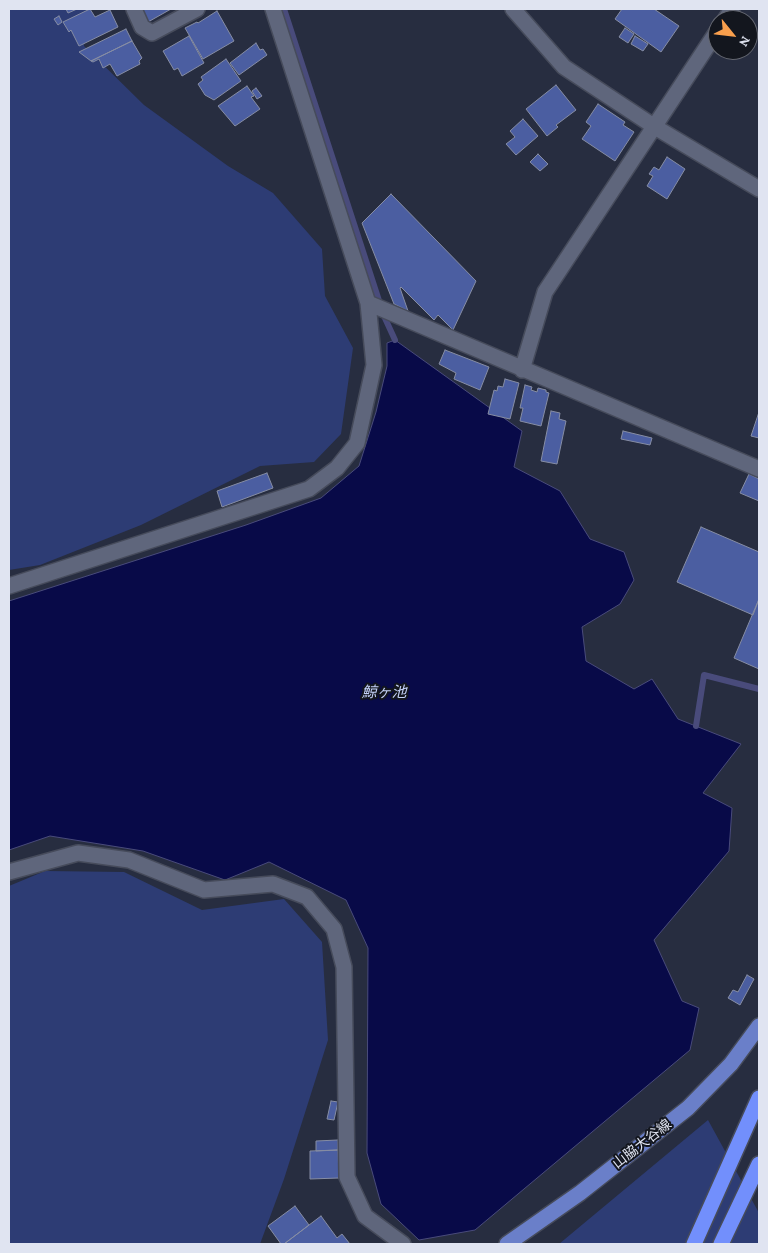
<!DOCTYPE html>
<html>
<head>
<meta charset="utf-8">
<style>
	body { margin:0 }
	#map { position:relative; width:768px; height:1253px; overflow:hidden; background:#272d40; font-family:"Crimson Pro",serif }
	canvas { display:block }
	.frame { position:absolute; inset:0; border:10px solid #e0e4f1; pointer-events:none }
	.north { position:absolute; left:708px; top:10px; width:50px; height:50px; box-sizing:border-box; background:#13161e; border:1px solid #656872; border-radius:50%; rotate:119deg; font-size:14px; font-weight:700; line-height:20px; text-align:center; color:#e0e4f1 }
	.north::after { content:''; display:block; margin:auto; width:18px; height:22px; background:#f99f4d; clip-path:polygon(50% 0,100% 100%,50% 72%,0 100%) }
</style>
</head>
<body>
<div id="map">
<canvas width="768" height="1253"></canvas>
<div class="frame"></div>
<div class="north">N</div>
</div>
<script>
const ctx = document.querySelector('canvas').getContext('2d');
ctx.lineJoin = 'round';
function fill(path, color) {
  ctx.fillStyle = color;
  ctx.fill(path, 'evenodd');
}
function toPath(rows) {
  const path = new Path2D();
  for (const r of rows) {
    path.moveTo(r[0], r[1]);
    for (let i = 2; i < r.length; i += 2) path.lineTo(r[i], r[i + 1]);
  }
  return path;
}
function strokePath(path, color, width, dash) {
  ctx.strokeStyle = color;
  ctx.lineWidth = width;
  ctx.lineCap = dash ? 'butt' : 'round';
  ctx.setLineDash(dash || []);
  ctx.stroke(path);
}
function write(font, color, halo, rows, align = 'center') {
  ctx.font = font + ' "Crimson Pro","Noto Sans JP",serif';
  ctx.lineWidth = 4;
  ctx.setLineDash([]);
  ctx.textBaseline = 'middle';
  ctx.strokeStyle = halo;
  ctx.fillStyle = color;
  for (const [text, x, y, turn = 0] of rows) {
    ctx.save();
    ctx.translate(x, y);
    ctx.rotate((+turn || 0) * Math.PI / 180);
    ctx.textAlign = isNaN(turn) ? turn : align;
    if (halo) ctx.strokeText(text, 0, 0);
    ctx.fillText(text, 0, 0);
    ctx.restore();
  }
}
fill(toPath([
	[9,9,87,9,84,46,144,105,228,166,273,193,322,249,325,296,353,348,341,434,314,462,260,466,141,525,40,565,9,570],
	[45,871,124,872,202,910,284,899,322,942,328,1040,284,1179,260,1244,9,1244,9,886],
	[708,1120,759,1213,759,1244,559,1244]
]), '#2d3c74');
const water = toPath([
	[395,340,522,431,514,467,560,491,590,539,624,552,634,580,620,604,582,627,586,661,634,689,652,679,678,719,741,744,703,793,732,808,729,851,654,940,682,1001,699,1008,690,1050,475,1230,419,1240,381,1204,367,1153,368,948,346,900,269,862,225,880,143,851,50,836,9,850,9,601,246,525,321,498,359,466,376,412,387,366,387,343,395,340]
]);
fill(water, '#080a48');
strokePath(water, '#494b7b', 1);
strokePath(toPath([
	[284,9,384,316,395,340],
	[696,726,704,675,759,689]
]), '#494b7b', 6);
const building = toPath([
	[66,9,77,9,68,13,66,9],
	[90,9,95,17,110,10,118,27,79,46,71,30,69,32,63,22,90,9],
	[141,9,171,9,148,22,141,9],
	[622,9,654,9,679,26,661,52,615,19,622,9],
	[217,11,234,41,203,59,185,28,197,22,198,23,217,11],
	[59,16,62,22,58,25,54,19,59,16],
	[625,28,634,34,628,43,619,37,625,28],
	[126,29,132,41,91,61,79,52,126,29],
	[189,36,204,63,182,76,178,68,174,70,163,51,189,36],
	[635,36,648,44,643,51,631,44,635,36],
	[132,41,142,58,139,61,140,64,117,76,110,64,103,68,99,59,93,62,91,61,132,41],
	[256,43,260,50,263,49,267,55,239,75,230,63,256,43],
	[226,59,241,81,214,100,205,95,198,84,203,80,201,77,226,59],
	[556,85,576,110,556,125,558,127,547,136,526,109,556,85],
	[247,86,254,96,251,97,260,109,235,126,218,106,247,86],
	[256,88,262,96,257,99,252,91,256,88],
	[598,104,625,122,623,125,634,132,615,161,582,139,591,126,586,122,598,104],
	[523,119,538,136,516,155,506,144,515,137,510,131,523,119],
	[538,154,548,164,540,171,530,162,538,154],
	[667,157,685,169,667,199,647,186,653,176,649,174,654,167,659,170,667,157],
	[391,194,476,281,453,330,438,315,434,320,401,287,400,288,408,311,394,304,362,223,391,194],
	[445,350,489,367,480,390,454,379,456,373,439,364,445,350],
	[505,379,519,383,510,419,488,414,494,390,497,391,498,386,503,387,505,379],
	[525,385,532,387,531,390,537,392,538,388,546,390,546,392,549,393,541,426,520,421,523,408,520,408,525,385],
	[551,411,560,413,559,419,566,421,557,464,541,461,551,411],
	[759,412,759,438,751,436,759,412],
	[623,431,652,438,650,445,621,439,623,431],
	[267,473,273,488,222,507,217,491,267,473],
	[749,474,759,479,759,501,740,493,749,474],
	[701,527,759,552,759,599,753,615,677,582,701,527],
	[759,599,759,669,734,658,759,599],
	[747,975,754,979,740,1005,728,998,733,990,738,992,747,975],
	[331,1101,338,1102,334,1120,327,1119,331,1101],
	[338,1140,338,1150,316,1151,316,1141,338,1140],
	[338,1150,339,1178,310,1179,310,1151,338,1150],
	[295,1206,309,1225,284,1244,281,1244,268,1226,295,1206],
	[321,1216,337,1238,342,1234,350,1244,284,1244,321,1216]
]);
fill(building, '#4b5ea1');
strokePath(building, '#868da4', 1);
const minor = toPath([
	[134,9,142,27,152,33,197,9],
	[513,9,564,67,655,127,759,189],
	[725,20,732,9],
	[368,303,759,469],
	[522,370,545,292,718,30],
	[9,586,309,489,337,468,357,443,374,365,368,303,273,9],
	[9,872,78,853,129,860,204,890,273,884,307,897,334,929,344,967,347,1177,365,1216,403,1244]
]);
const major = toPath([
	[507,1244,580,1193,688,1108,731,1064,759,1026]
]);
const highway = toPath([
	[694,1244,759,1098],
	[721,1244,759,1164]
]);
strokePath(minor, '#464b5b', 18);
strokePath(major, '#464b5b', 18);
strokePath(highway, '#464b5b', 18);
strokePath(minor, '#5f667c', 15);
strokePath(major, '#6a7fc9', 15);
strokePath(highway, '#728ffc', 15);
write('14px', '#e0e4f1', '#13161e', [
	["山脇大谷線",642,1144,-38]
]);
write('italic 15px', '#c5d2f9', '#13161e', [
	["鯨ヶ池",384,692]
]);
</script>
</body>
</html>
